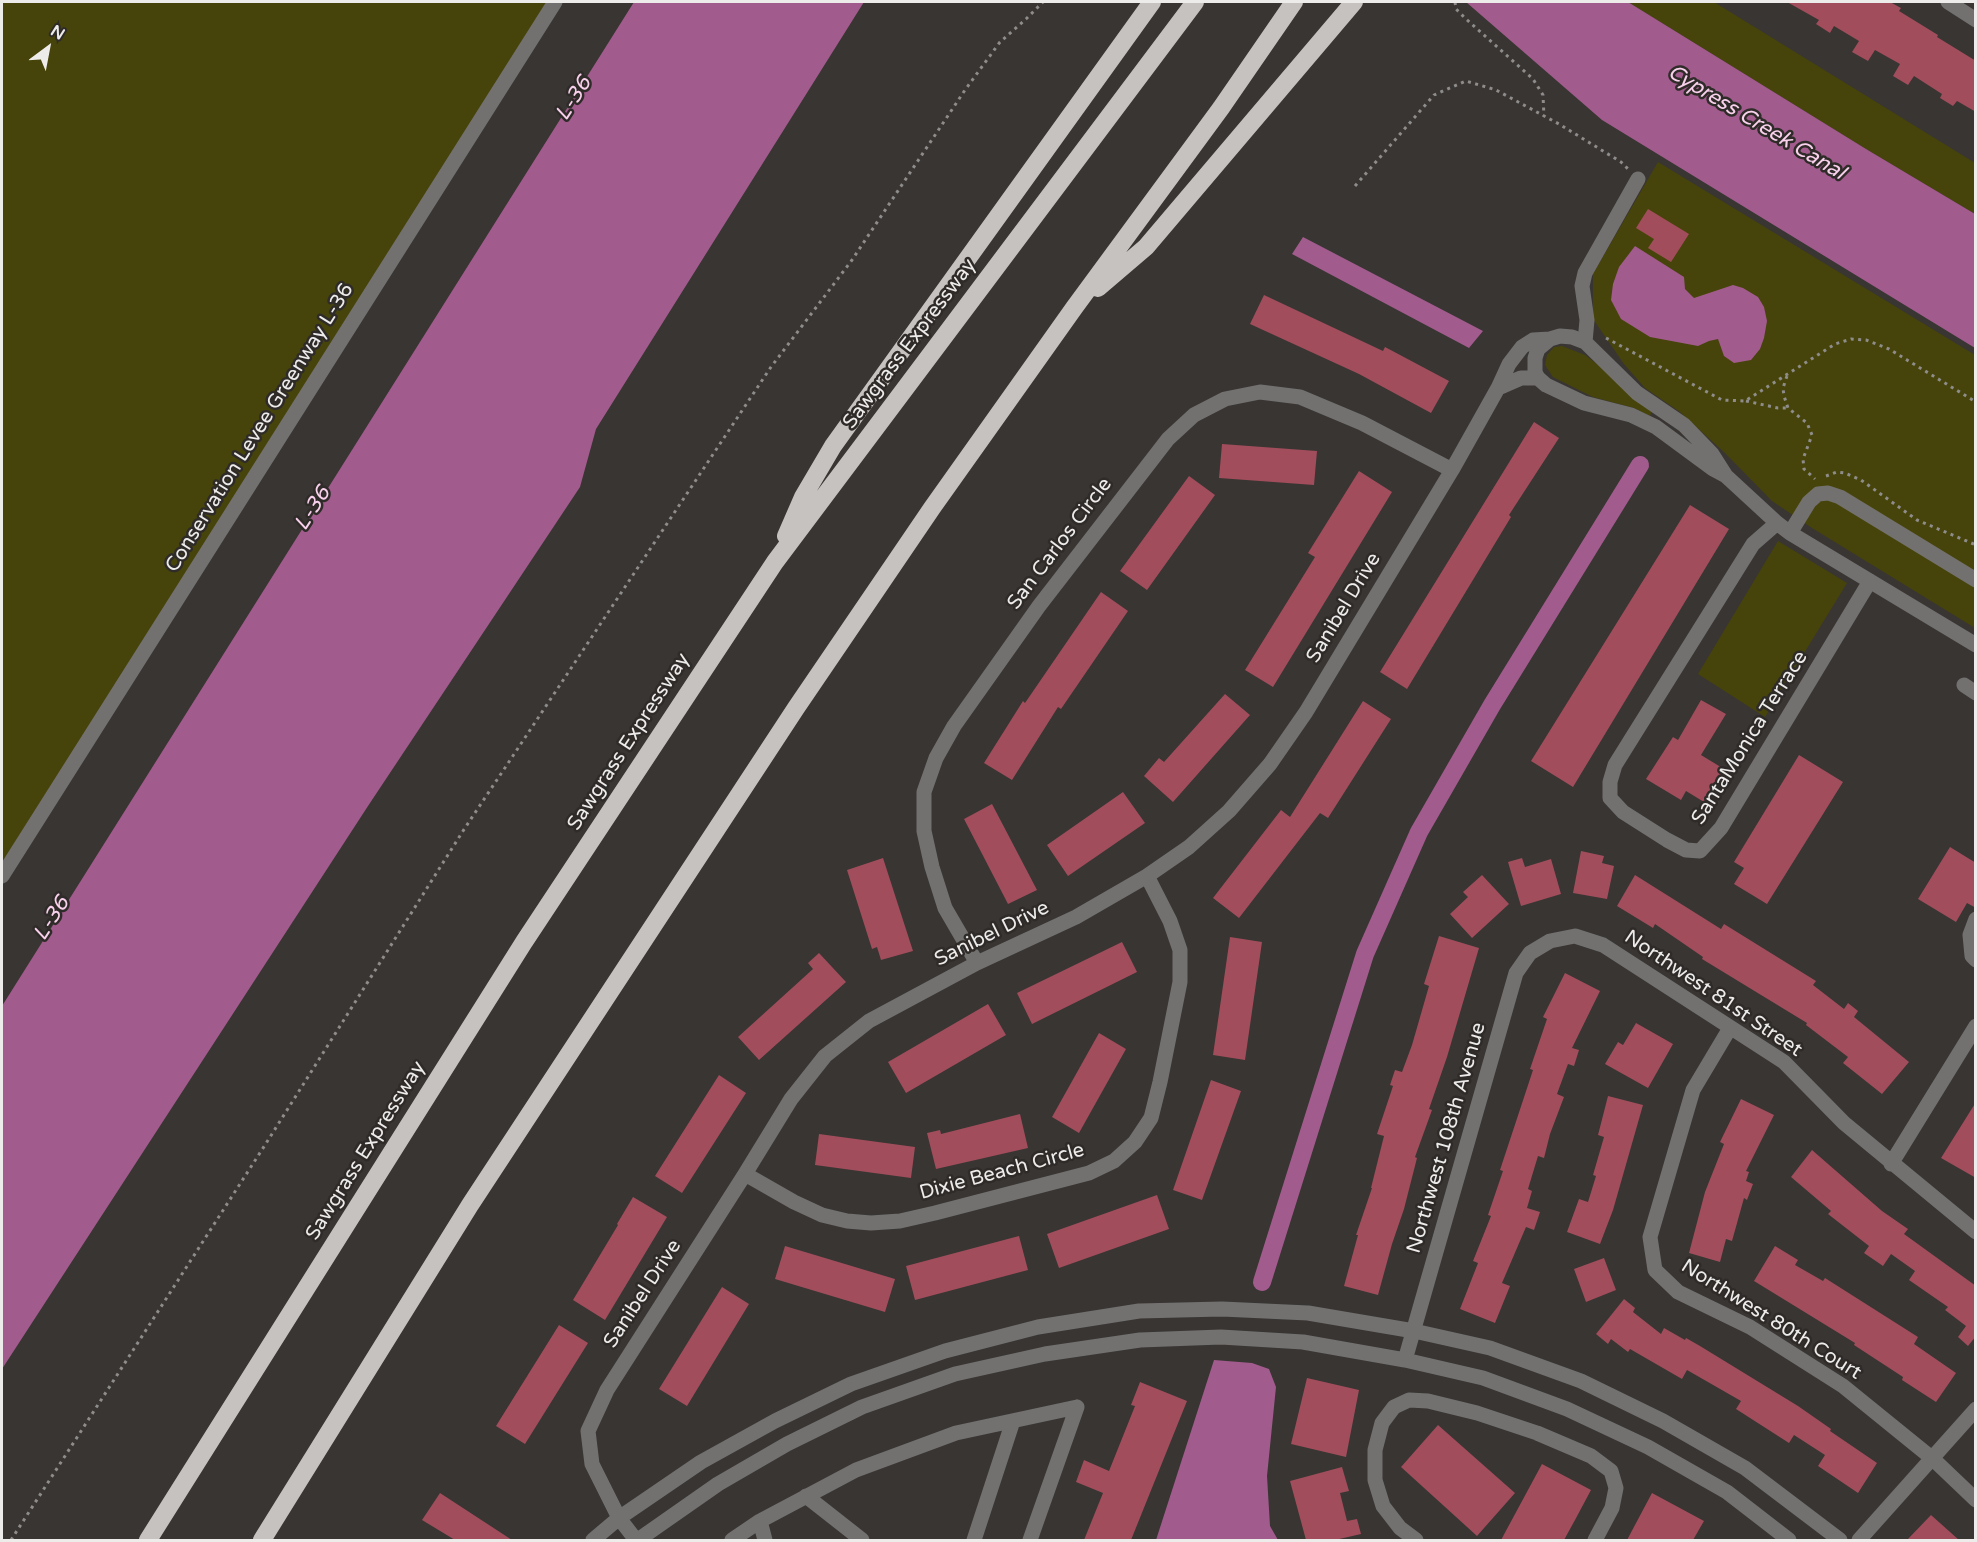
<!DOCTYPE html>
<html>
<head>
<meta charset="utf-8">
<style>
	body { margin:0 }
	#map { position:relative; width:1977px; height:1542px; overflow:hidden; background:#383533; font-family:"Varela Round",sans-serif }
	canvas { display:block }
	.frame { position:absolute; inset:0; border:3px solid #eeeceb; pointer-events:none }
	.north { position:absolute; left:18px; top:18px; width:60px; height:60px; -webkit-text-stroke:4px #2e2b29; paint-order:stroke; rotate:32deg; font-size:16px; font-weight:700; line-height:24px; text-align:center; color:#eeeceb }
	.north::after { content:''; display:block; margin:auto; width:21px; height:27px; background:#eeeceb; clip-path:polygon(50% 0,100% 100%,50% 72%,0 100%) }
</style>
</head>
<body>
<div id="map">
<canvas width="1977" height="1542"></canvas>
<div class="frame"></div>
<div class="north">N</div>
</div>
<script>
const ctx = document.querySelector('canvas').getContext('2d');
ctx.lineJoin = 'round';
function fill(path, color) {
  ctx.fillStyle = color;
  ctx.fill(path, 'evenodd');
}
function toPath(rows) {
  const path = new Path2D();
  for (const r of rows) {
    path.moveTo(r[0], r[1]);
    for (let i = 2; i < r.length; i += 2) path.lineTo(r[i], r[i + 1]);
  }
  return path;
}
function strokePath(path, color, width, dash) {
  ctx.strokeStyle = color;
  ctx.lineWidth = width;
  ctx.lineCap = dash ? 'butt' : 'round';
  ctx.setLineDash(dash || []);
  ctx.stroke(path);
}
function write(font, color, halo, rows, align = 'center') {
  ctx.font = font + ' "Varela Round",sans-serif';
  ctx.lineWidth = 5;
  ctx.setLineDash([]);
  ctx.textBaseline = 'middle';
  ctx.strokeStyle = halo;
  ctx.fillStyle = color;
  for (const [text, x, y, turn = 0] of rows) {
    ctx.save();
    ctx.translate(x, y);
    ctx.rotate((+turn || 0) * Math.PI / 180);
    ctx.textAlign = isNaN(turn) ? turn : align;
    if (halo) ctx.strokeText(text, 0, 0);
    ctx.fillText(text, 0, 0);
    ctx.restore();
  }
}
fill(toPath([
	[2,2,555,2,2,876],
	[1628,2,1714,2,1975,163,1975,214,1866,149],
	[1658,162,1975,355,1975,628,1812,528,1772,501,1725,453,1680,412,1645,388,1624,364,1593,319,1593,274],
	[1562,346,1585,355,1601,367,1652,411,1650,416,1634,408,1593,397,1553,377,1545,365,1547,355,1554,347],
	[1778,541,1847,583,1765,717,1698,674]
]), '#46440b');
fill(toPath([
	[634,2,864,2,596,429,580,487,368,806,2,1369,2,1006],
	[1466,2,1628,2,1866,149,1975,214,1975,348,1602,120],
	[1303,237,1483,331,1469,348,1292,254],
	[1635,246,1684,277,1685,289,1694,298,1733,285,1743,288,1758,297,1764,307,1767,321,1764,338,1760,349,1751,360,1734,363,1724,356,1718,339,1709,341,1698,346,1650,337,1621,319,1611,300,1613,284,1619,267],
	[1214,1360,1252,1363,1269,1369,1276,1387,1267,1476,1270,1526,1278,1540,1156,1540]
]), '#a15b8c');
strokePath(toPath([
	[1262,1282,1365,954,1419,832,1492,705,1640,465]
]), '#a15b8c', 18);
fill(toPath([
	[1787,2,1890,2,1901,8,1899,11,1938,35,1937,37,1976,61,1976,112,1957,101,1953,106,1940,98,1942,94,1914,76,1908,85,1893,76,1900,64,1875,50,1868,61,1852,52,1859,41,1834,26,1830,33,1816,24,1819,20],
	[1648,209,1689,234,1671,262,1648,248,1654,239,1636,228],
	[1264,295,1383,351,1385,347,1449,381,1431,413,1359,374,1250,324],
	[1534,422,1559,438,1509,515,1511,517,1407,689,1380,672],
	[1222,444,1317,451,1314,485,1219,478],
	[1359,471,1392,492,1273,687,1245,670,1315,557,1308,553],
	[1189,476,1215,495,1147,590,1120,571],
	[1690,505,1729,529,1573,787,1531,761],
	[1101,592,1128,611,1061,709,1058,707,1012,780,984,763,1023,701,1025,703],
	[1225,694,1250,715,1173,802,1144,776,1159,758,1164,762],
	[1701,700,1726,714,1701,755,1724,769,1704,802,1686,791,1681,800,1646,779,1673,737,1678,740],
	[1363,701,1391,719,1328,818,1320,813,1239,918,1213,898,1281,810,1290,817],
	[1799,755,1843,782,1767,904,1734,884,1744,868,1734,862],
	[1123,792,1145,823,1068,876,1047,845],
	[992,804,1037,890,1008,904,964,819],
	[1950,847,1976,863,1976,908,1967,903,1956,922,1918,899],
	[1581,851,1604,856,1602,863,1614,866,1607,899,1573,893],
	[883,858,913,951,881,960,877,947,872,949,847,870],
	[1522,858,1525,867,1551,859,1561,894,1521,906,1508,862],
	[1482,875,1509,904,1472,938,1450,914,1468,897,1463,892],
	[1635,875,1721,929,1724,924,1816,981,1813,985,1844,1009,1848,1003,1858,1011,1854,1017,1909,1062,1882,1094,1843,1063,1848,1057,1806,1025,1807,1023,1702,959,1703,957,1655,924,1653,928,1617,906],
	[1439,936,1479,948,1447,1057,1429,1109,1432,1110,1415,1157,1417,1158,1404,1209,1392,1244,1378,1295,1344,1286,1358,1235,1356,1235,1372,1188,1371,1188,1384,1136,1377,1134,1393,1086,1390,1085,1395,1070,1402,1072,1412,1045,1429,986,1424,984],
	[1230,937,1262,942,1245,1060,1213,1055],
	[1122,942,1137,972,1032,1024,1017,993],
	[819,953,846,982,759,1060,738,1037,813,969,808,963],
	[1565,973,1600,991,1572,1048,1579,1050,1574,1066,1568,1064,1557,1094,1564,1097,1550,1134,1544,1158,1538,1156,1528,1189,1532,1191,1527,1208,1540,1212,1534,1230,1526,1227,1502,1283,1510,1286,1495,1323,1460,1309,1478,1263,1473,1261,1491,1216,1488,1215,1503,1171,1500,1170,1533,1070,1530,1069,1547,1019,1543,1017],
	[988,1004,1006,1035,906,1093,888,1062],
	[1636,1023,1673,1044,1648,1088,1605,1064,1618,1042,1623,1045],
	[1099,1033,1126,1049,1079,1133,1052,1117],
	[719,1075,746,1093,682,1193,655,1176],
	[1211,1080,1241,1091,1202,1200,1173,1190],
	[1608,1096,1643,1105,1613,1210,1600,1244,1567,1232,1579,1199,1588,1202,1596,1176,1593,1175,1604,1137,1598,1135],
	[1741,1099,1774,1115,1746,1171,1749,1172,1746,1181,1753,1184,1747,1200,1744,1198,1732,1241,1726,1239,1720,1262,1689,1253,1705,1192,1724,1144,1720,1142],
	[1976,1102,1976,1178,1941,1158],
	[1020,1114,1028,1148,936,1169,927,1133,940,1130,941,1134],
	[819,1134,915,1147,911,1178,815,1165],
	[1812,1150,1882,1211,1908,1229,1904,1234,1976,1286,1976,1336,1968,1346,1958,1337,1966,1326,1945,1310,1948,1307,1909,1280,1915,1271,1891,1254,1883,1266,1864,1253,1869,1246,1828,1214,1831,1211,1791,1177],
	[1157,1195,1169,1229,1059,1268,1047,1234],
	[633,1197,667,1217,605,1320,573,1300,618,1225,617,1224],
	[1019,1236,1028,1270,915,1300,906,1266],
	[785,1246,895,1279,885,1312,775,1279],
	[1775,1246,1798,1260,1795,1265,1823,1281,1825,1278,1918,1337,1914,1344,1956,1373,1936,1402,1902,1380,1903,1377,1854,1345,1855,1343,1754,1281],
	[1604,1258,1616,1290,1586,1302,1574,1269],
	[722,1287,749,1304,687,1406,659,1389],
	[1624,1299,1635,1308,1633,1312,1661,1334,1664,1328,1685,1340,1686,1338,1700,1346,1798,1406,1831,1429,1830,1431,1877,1463,1858,1493,1818,1466,1825,1455,1794,1435,1789,1443,1736,1409,1741,1401,1687,1370,1682,1379,1630,1349,1628,1352,1611,1339,1608,1344,1596,1334],
	[559,1325,588,1343,525,1444,496,1426],
	[1307,1378,1359,1390,1346,1457,1291,1444],
	[1140,1382,1187,1401,1131,1540,1084,1540,1103,1493,1076,1482,1084,1460,1109,1471,1135,1406,1131,1405],
	[1438,1425,1515,1493,1477,1536,1401,1467],
	[1542,1464,1591,1490,1575,1520,1564,1540,1501,1540],
	[1342,1467,1349,1491,1340,1493,1347,1521,1357,1519,1361,1534,1335,1540,1306,1540,1290,1481],
	[440,1493,512,1540,455,1540,422,1520],
	[1652,1493,1704,1521,1693,1540,1627,1540],
	[1931,1515,1959,1540,1907,1540]
]), '#a14d5b');
strokePath(toPath([
	[1455,2,1456,9,1465,18,1533,79,1543,95,1544,117],
	[1355,186,1434,95,1466,81,1496,90,1559,124,1621,162,1628,169],
	[1606,338,1722,400,1745,401,1835,344,1851,339,1866,340,1889,349,1976,402],
	[1787,376,1783,388,1784,396,1788,408,1807,423,1812,435,1803,459,1804,469,1815,479],
	[1746,401,1778,408,1787,408],
	[1826,476,1837,472,1845,473,1861,480,1917,520,1976,545],
	[11,1540,265,1145,463,831,771,367,852,260,965,90,1000,42,1026,19,1043,2]
]), '#8f8d8b', 3, [3, 4.5]);
strokePath(toPath([
	[1948,2,1976,20],
	[1585,342,1587,320,1582,286,1585,273,1638,179],
	[1538,378,1521,378,1498,388,1509,364,1522,347,1533,340,1550,339],
	[1726,476,1713,469,1656,427,1631,415,1584,403,1546,385,1538,378,1535,372,1535,358,1538,349,1550,339,1560,336,1572,337,1585,342,1637,393,1684,425,1712,454,1726,476,1777,523,1790,533,1976,645],
	[1777,523,1753,544,1615,765,1610,782,1610,798,1623,812,1667,840,1686,850,1700,851,1721,828,1870,581],
	[1790,533,1809,502,1818,494,1828,493,1840,497,1976,580],
	[1964,685,1976,693],
	[2,876,555,2],
	[1976,919,1970,935,1972,956,1976,960],
	[977,963,945,908,932,867,924,831,924,792,936,758,954,726,1039,606,1168,439,1194,415,1225,399,1260,392,1300,397,1362,423,1452,470],
	[1730,1028,1693,1090,1650,1237,1655,1270,1678,1292,1750,1327,1843,1386,1933,1459,1976,1500],
	[1891,1164,1976,1026],
	[745,1174,794,1202,822,1215,847,1221,871,1223,900,1221,935,1213,1089,1173,1114,1161,1135,1142,1151,1118,1160,1082,1180,982,1180,950,1170,921,1147,876],
	[1405,1360,1516,973,1530,953,1550,941,1575,936,1603,945,1784,1062,1844,1123,1976,1232],
	[806,1496,862,1540],
	[760,1521,765,1540],
	[593,1540,619,1518,701,1462,775,1421,851,1384,945,1351,1038,1327,1139,1311,1222,1309,1308,1313,1414,1331,1490,1348,1581,1381,1663,1421,1745,1468,1840,1540],
	[636,1540,619,1518,592,1464,588,1431,607,1390,745,1174,791,1099,825,1056,869,1021,977,963,1076,917,1147,876,1189,847,1229,811,1270,764,1306,712,1452,470,1498,388],
	[638,1540,718,1484,787,1444,862,1407,955,1374,1045,1354,1140,1340,1221,1337,1303,1342,1405,1360,1483,1378,1567,1409,1648,1447,1727,1492,1789,1540],
	[732,1540,760,1521,856,1470,956,1433,1077,1407],
	[974,1540,1013,1421],
	[1030,1540,1077,1407],
	[1416,1540,1400,1528,1383,1506,1375,1480,1375,1450,1382,1423,1394,1407,1409,1400,1428,1401,1477,1413,1537,1433,1591,1456,1611,1471,1616,1488,1612,1508,1595,1540],
	[1859,1540,1976,1409]
]), '#727170', 15);
strokePath(toPath([
	[1098,288,1146,247,1354,2],
	[786,536,803,497,833,446,1152,2],
	[148,1540,524,942,775,562,1195,2],
	[262,1540,470,1205,796,708,932,508,1074,308,1221,108,1294,2]
]), '#c5c2bf', 18);
write('20px', '#eeeceb', '#2e2b29', [
	["Sawgrass Expressway",910,344,-53],
	["Conservation Levee Greenway L-36",260,428,-58],
	["San Carlos Circle",1060,544,-53],
	["Sanibel Drive",1344,608,-59],
	["SantaMonica Terrace",1750,738,-58],
	["Sawgrass Expressway",629,742,-57],
	["Sanibel Drive",992,934,-26],
	["Northwest 81st Street",1713,994,34],
	["Northwest 108th Avenue",1447,1138,-74],
	["Sawgrass Expressway",366,1151,-58],
	["Dixie Beach Circle",1002,1172,-15],
	["Sanibel Drive",643,1294,-57],
	["Northwest 80th Court",1771,1320,32]
]);
write('italic 21px', '#f9d1ec', '#2e2b29', [
	["L-36",574,99,-57],
	["Cypress Creek Canal",1756,123,31],
	["L-36",313,509,-57],
	["L-36",52,919,-57]
]);
</script>
</body>
</html>
